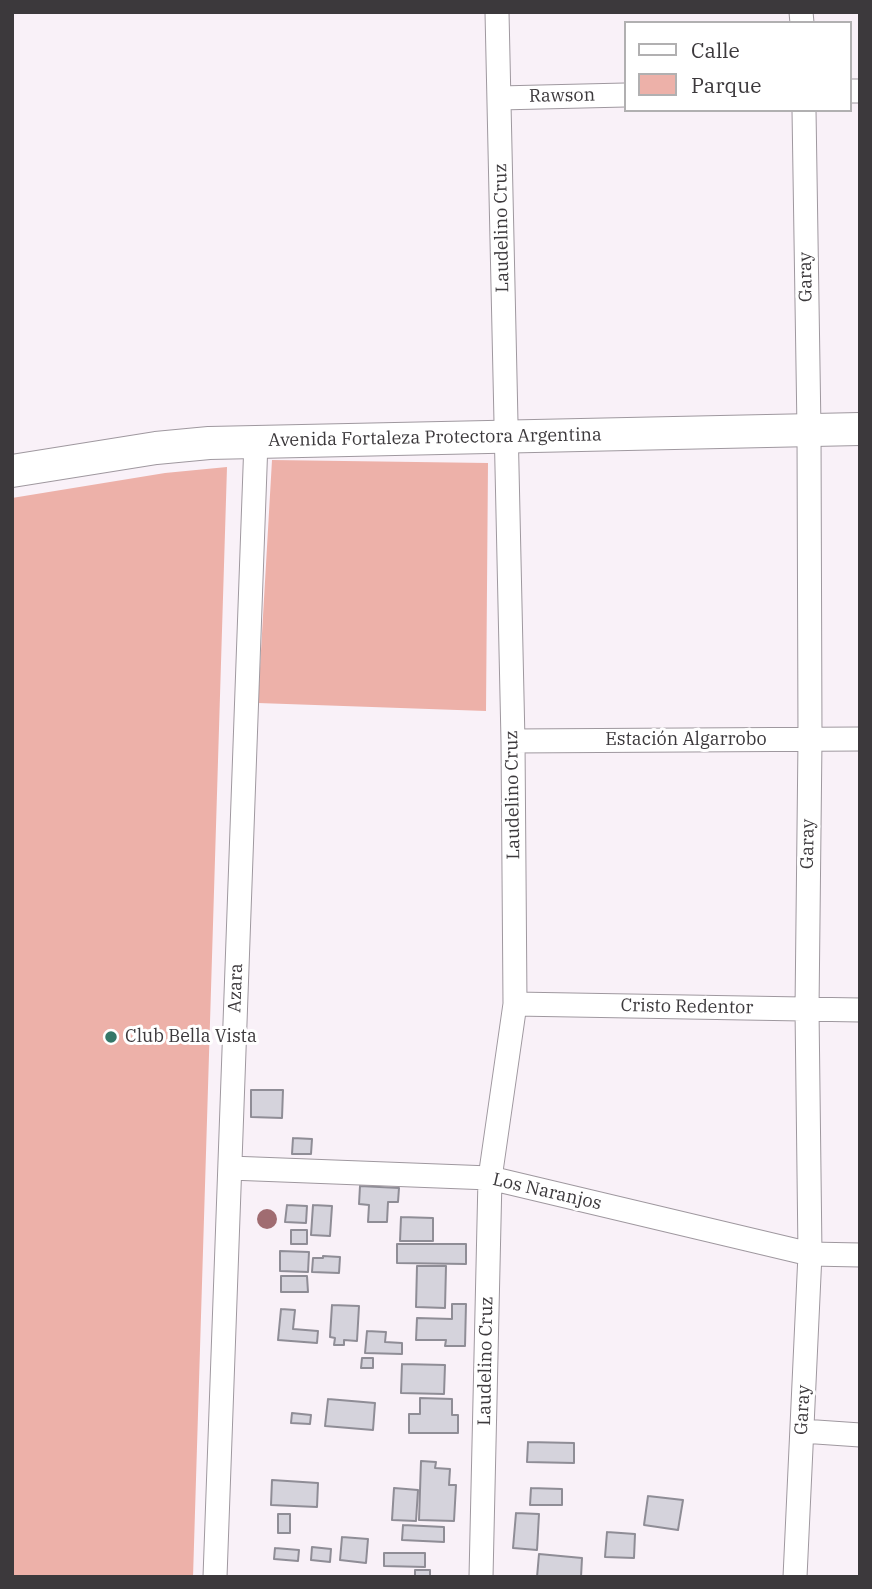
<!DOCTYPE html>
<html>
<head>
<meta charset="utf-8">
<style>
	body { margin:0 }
	#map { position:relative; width:872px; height:1589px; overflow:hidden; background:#f9f1f8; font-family:"IBM Plex Serif",serif }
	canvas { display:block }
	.frame { position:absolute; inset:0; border:14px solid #3c393c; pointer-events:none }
	.legend { position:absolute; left:624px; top:21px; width:228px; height:91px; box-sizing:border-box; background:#fff; border:2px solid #b1b0b1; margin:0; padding:9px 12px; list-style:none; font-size:21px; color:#3c393c }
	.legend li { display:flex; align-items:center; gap:14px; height:35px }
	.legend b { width:35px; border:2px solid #b1b0b1 }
</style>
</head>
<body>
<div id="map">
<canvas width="872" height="1589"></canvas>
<div class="frame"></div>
<ul class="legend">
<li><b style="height:9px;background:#fff"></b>Calle</li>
<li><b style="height:19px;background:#edb1a9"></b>Parque</li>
</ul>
</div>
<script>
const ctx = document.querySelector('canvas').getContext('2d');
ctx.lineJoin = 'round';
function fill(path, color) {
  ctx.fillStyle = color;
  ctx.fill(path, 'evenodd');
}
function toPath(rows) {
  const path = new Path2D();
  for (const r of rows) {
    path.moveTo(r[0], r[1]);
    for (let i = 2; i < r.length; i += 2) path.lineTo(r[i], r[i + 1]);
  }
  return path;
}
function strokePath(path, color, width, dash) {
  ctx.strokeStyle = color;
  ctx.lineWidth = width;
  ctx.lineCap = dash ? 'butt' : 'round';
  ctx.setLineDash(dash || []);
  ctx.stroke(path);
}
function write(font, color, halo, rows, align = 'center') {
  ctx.font = font + ' "IBM Plex Serif",serif';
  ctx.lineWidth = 6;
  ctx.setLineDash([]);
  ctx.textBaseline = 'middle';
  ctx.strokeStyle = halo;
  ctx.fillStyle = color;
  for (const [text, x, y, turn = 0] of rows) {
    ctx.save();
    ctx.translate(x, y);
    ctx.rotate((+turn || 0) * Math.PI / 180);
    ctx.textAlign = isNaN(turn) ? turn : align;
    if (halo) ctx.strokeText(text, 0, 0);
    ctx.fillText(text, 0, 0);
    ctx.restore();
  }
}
fill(toPath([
	[272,460,488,463,486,711,258,703],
	[227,467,193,1577,12,1577,12,498,165,473]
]), '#edb1a9');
const building = toPath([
	[251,1090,283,1090,282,1118,251,1117,251,1090],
	[293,1138,312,1139,311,1154,292,1154,293,1138],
	[360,1186,399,1188,398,1202,388,1202,387,1222,368,1222,369,1205,359,1204,360,1186],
	[287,1205,307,1206,306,1223,285,1222,287,1205],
	[313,1205,332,1206,330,1236,311,1235,313,1205],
	[401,1217,433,1218,433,1241,400,1241,401,1217],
	[291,1230,307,1230,307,1244,291,1244,291,1230],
	[397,1244,466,1244,466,1264,397,1263,397,1244],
	[280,1251,309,1252,308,1272,280,1271,280,1251],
	[323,1256,340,1257,339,1273,312,1272,313,1258,323,1258,323,1256],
	[417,1266,446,1266,445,1308,416,1307,417,1266],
	[281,1276,307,1276,308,1292,281,1292,281,1276],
	[452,1304,466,1304,465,1346,445,1346,446,1340,416,1340,417,1318,452,1319,452,1304],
	[332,1305,359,1306,357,1341,344,1340,344,1345,334,1345,335,1338,330,1337,332,1305],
	[281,1309,295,1310,293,1329,318,1331,317,1343,278,1340,281,1309],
	[367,1331,386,1332,385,1342,402,1343,402,1354,365,1353,367,1331],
	[362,1358,373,1358,373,1368,361,1368,362,1358],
	[402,1364,445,1365,444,1394,401,1393,402,1364],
	[420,1398,452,1399,452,1415,458,1415,458,1433,409,1433,409,1414,420,1414,420,1398],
	[328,1399,375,1403,373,1430,325,1426,328,1399],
	[292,1413,311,1415,310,1424,291,1423,292,1413],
	[528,1442,574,1443,574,1463,527,1462,528,1442],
	[421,1461,436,1462,435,1468,450,1469,449,1485,456,1485,454,1521,419,1520,421,1461],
	[272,1480,318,1483,317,1507,271,1505,272,1480],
	[394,1488,418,1490,416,1521,392,1520,394,1488],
	[531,1488,562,1489,562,1505,530,1505,531,1488],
	[648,1496,683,1500,678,1530,644,1525,648,1496],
	[516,1513,539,1514,537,1550,513,1548,516,1513],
	[278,1514,290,1514,290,1533,278,1533,278,1514],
	[403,1525,444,1527,444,1542,402,1540,403,1525],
	[607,1532,635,1534,634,1558,605,1557,607,1532],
	[342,1537,368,1539,366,1563,340,1560,342,1537],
	[312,1547,331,1549,330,1562,311,1560,312,1547],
	[275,1548,299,1550,298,1561,274,1559,275,1548],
	[384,1553,425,1553,425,1567,384,1566,384,1553],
	[539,1554,582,1558,581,1577,537,1577,539,1554],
	[415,1570,430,1570,430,1577,415,1577,415,1570]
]);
fill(building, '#d5d3dc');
strokePath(building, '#8f8d96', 2);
const minor = toPath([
	[801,12,802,23],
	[849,91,860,91],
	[499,98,625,95],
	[513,741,860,739],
	[515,1004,860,1010],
	[230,1168,490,1178,810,1254,860,1255],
	[802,1431,860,1435],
	[215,1577,256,441],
	[481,1577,490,1178,515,1004,513,741,497,12],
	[795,1577,810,1254,807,1009,810,740,809,430,804,110]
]);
const secondary = toPath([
	[12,471,156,448,209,443,860,429]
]);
strokePath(minor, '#9f989f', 25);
strokePath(secondary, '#9f989f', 34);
strokePath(minor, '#fff', 23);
strokePath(secondary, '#fff', 32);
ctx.fillStyle = '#a06c71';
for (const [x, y] of [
	[267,1219]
]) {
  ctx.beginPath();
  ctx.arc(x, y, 10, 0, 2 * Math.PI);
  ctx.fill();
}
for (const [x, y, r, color] of [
	[111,1037,7,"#357768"]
]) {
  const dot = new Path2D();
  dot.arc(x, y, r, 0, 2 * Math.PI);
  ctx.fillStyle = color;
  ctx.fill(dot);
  strokePath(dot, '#fff', 2.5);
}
write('18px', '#3c393c', '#fff', [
	["Rawson",562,96,-1],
	["Laudelino Cruz",502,228,-91],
	["Garay",806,277,-91],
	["Avenida Fortaleza Protectora Argentina",435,438,-1],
	["Estación Algarrobo",686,740],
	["Laudelino Cruz",513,795,-91],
	["Garay",808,844,-89],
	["Azara",236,988,-88],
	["Cristo Redentor",687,1007,1],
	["Los Naranjos",547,1192,13],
	["Laudelino Cruz",486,1361,-89],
	["Garay",803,1410,-87]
]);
write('18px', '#3c393c', '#fff', [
	["Club Bella Vista",125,1037]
], 'left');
</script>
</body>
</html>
